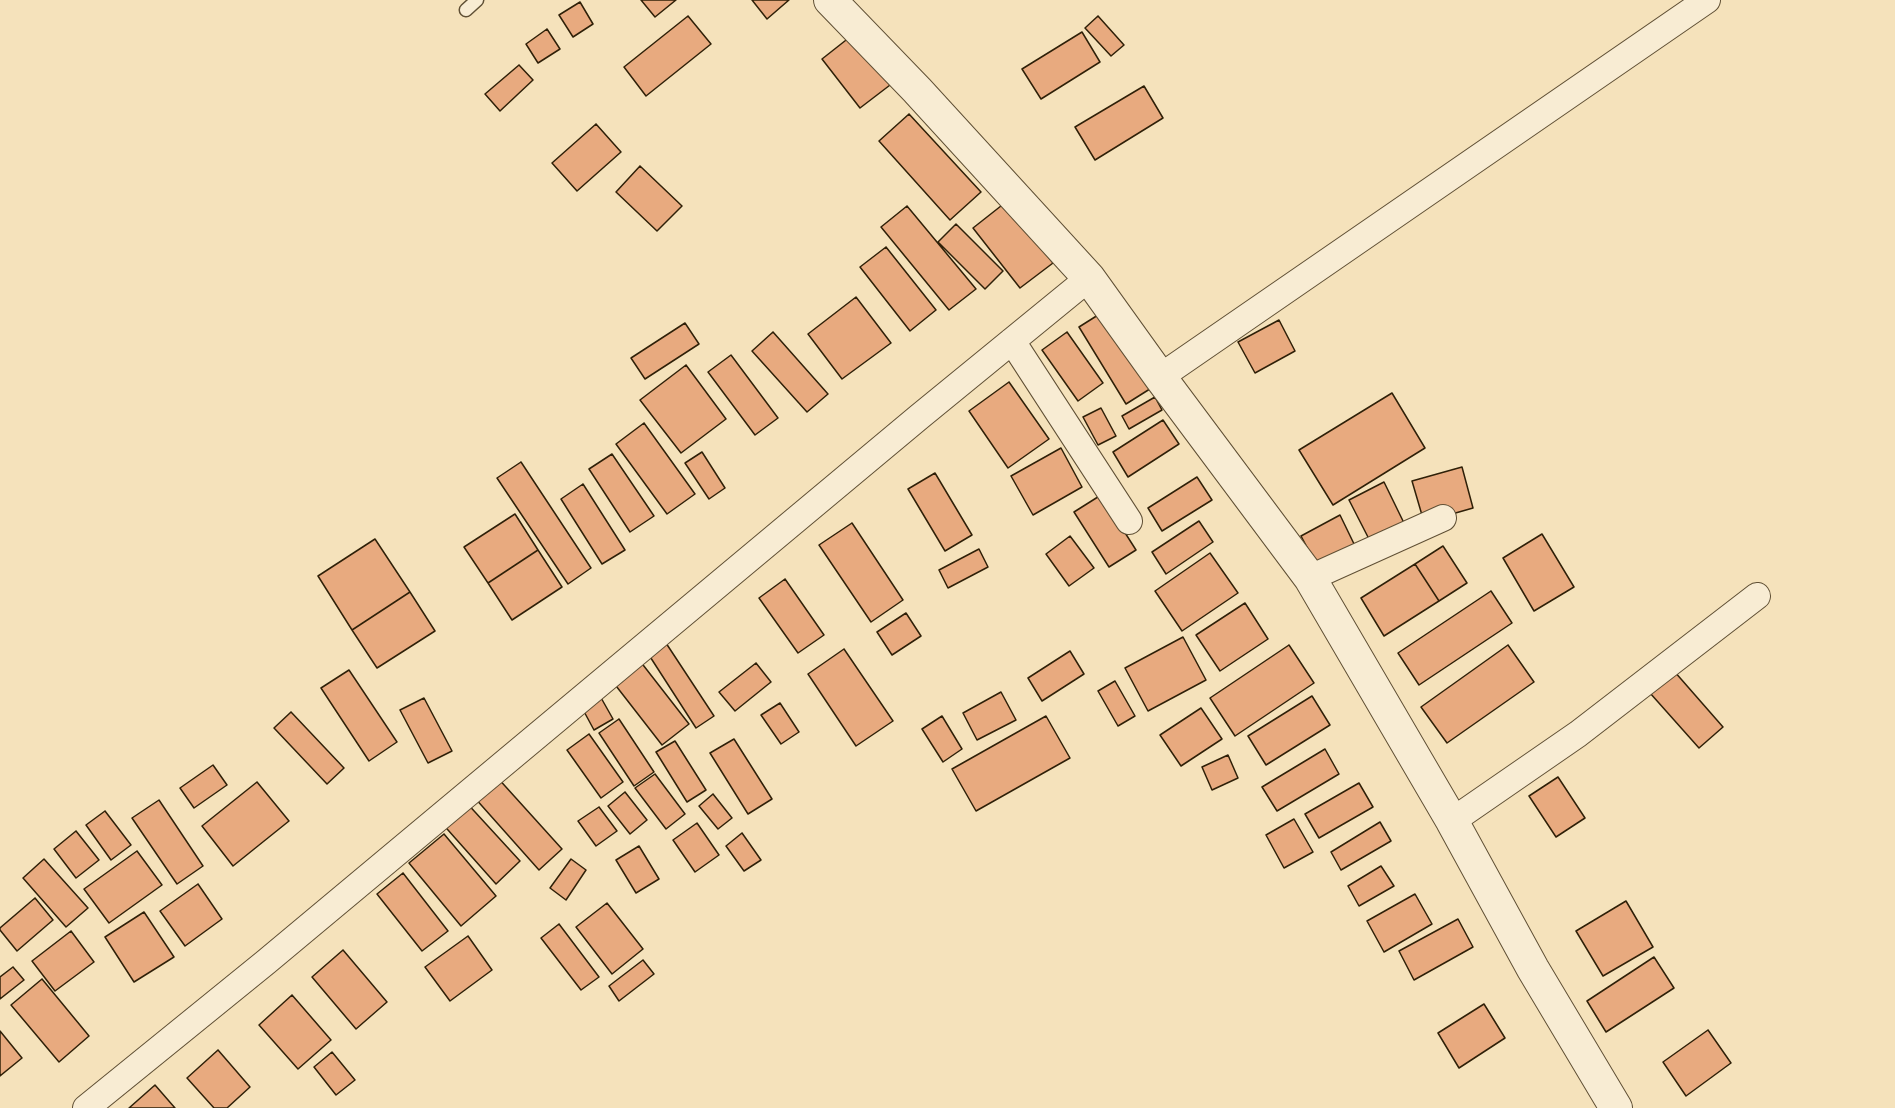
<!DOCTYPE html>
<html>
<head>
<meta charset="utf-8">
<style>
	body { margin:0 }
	canvas { display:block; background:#f5e2bb }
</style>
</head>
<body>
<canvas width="1895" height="1108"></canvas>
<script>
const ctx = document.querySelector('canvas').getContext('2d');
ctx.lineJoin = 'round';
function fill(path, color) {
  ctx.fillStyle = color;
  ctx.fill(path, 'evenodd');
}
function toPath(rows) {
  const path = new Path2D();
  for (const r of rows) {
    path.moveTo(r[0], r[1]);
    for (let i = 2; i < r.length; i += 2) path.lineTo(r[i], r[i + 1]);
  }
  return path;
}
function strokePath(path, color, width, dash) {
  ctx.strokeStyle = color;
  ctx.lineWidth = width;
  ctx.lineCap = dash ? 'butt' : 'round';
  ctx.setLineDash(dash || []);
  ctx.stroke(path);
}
const building = toPath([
	[641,0,676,0,655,17,641,0],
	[752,0,789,0,767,19,752,0],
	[580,2,593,24,573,37,559,15,580,2],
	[688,16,711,44,646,96,624,67,688,16],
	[1098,16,1124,45,1111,56,1085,28,1098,16],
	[547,29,560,49,538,63,526,44,547,29],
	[1082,32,1100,62,1041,99,1022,69,1082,32],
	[855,33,894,82,860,108,822,59,855,33],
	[519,65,533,80,500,111,485,94,519,65],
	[1144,86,1163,118,1095,160,1075,127,1144,86],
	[909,114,981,192,950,220,879,141,909,114],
	[596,124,621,152,577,191,552,163,596,124],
	[640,166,682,206,657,231,616,192,640,166],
	[1006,202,1053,263,1020,288,973,228,1006,202],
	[907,206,976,289,949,310,881,227,907,206],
	[956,224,1003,271,985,289,938,242,956,224],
	[886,247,936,310,910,331,860,267,886,247],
	[856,297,891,343,842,379,808,334,856,297],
	[1106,310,1153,387,1126,404,1079,327,1106,310],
	[1279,320,1295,351,1255,373,1238,342,1279,320],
	[685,323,699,344,645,379,631,358,685,323],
	[773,332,828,394,807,412,752,351,773,332],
	[1067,332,1103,383,1078,401,1042,350,1067,332],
	[731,355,778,418,755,435,708,372,731,355],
	[686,365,726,419,681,453,640,400,686,365],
	[1009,382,1049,439,1008,468,969,411,1009,382],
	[1392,393,1425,448,1333,505,1299,450,1392,393],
	[1155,397,1162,410,1129,429,1122,416,1155,397],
	[1101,408,1116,436,1098,445,1083,417,1101,408],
	[1163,420,1179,444,1128,477,1113,452,1163,420],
	[644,423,695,494,667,514,616,444,644,423],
	[1061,448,1082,487,1033,515,1011,476,1061,448],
	[702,452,725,488,709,499,685,463,702,452],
	[612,454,654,516,630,532,589,469,612,454],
	[521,462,591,568,568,584,497,478,521,462],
	[1462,467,1473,508,1424,522,1412,481,1462,467],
	[935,473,972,535,945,551,908,489,935,473],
	[1197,477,1212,500,1162,531,1148,508,1197,477],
	[1384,482,1404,523,1370,541,1349,500,1384,482],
	[583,484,625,550,602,564,561,499,583,484],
	[1101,495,1136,550,1109,567,1074,512,1101,495],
	[515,514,538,550,488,583,464,547,515,514],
	[1340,515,1356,548,1318,568,1301,536,1340,515],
	[1199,521,1213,542,1166,574,1152,552,1199,521],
	[852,523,903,600,871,622,819,545,852,523],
	[1542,534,1574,587,1534,611,1503,558,1542,534],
	[1070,536,1094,568,1069,586,1046,554,1070,536],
	[375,539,410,592,352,630,318,576,375,539],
	[1443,546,1467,583,1439,601,1415,564,1443,546],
	[979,549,988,567,948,588,939,570,979,549],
	[538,550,562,587,512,620,488,583,538,550],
	[1210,553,1238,593,1182,631,1155,591,1210,553],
	[1415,564,1439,601,1384,636,1361,598,1415,564],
	[785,579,824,635,798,653,759,598,785,579],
	[1491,591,1512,623,1419,685,1398,653,1491,591],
	[410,592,435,631,377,668,352,630,410,592],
	[1245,603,1268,639,1220,671,1196,635,1245,603],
	[906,613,921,636,892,655,877,632,906,613],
	[1183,637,1206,680,1148,711,1125,668,1183,637],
	[664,640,714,716,696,728,647,652,664,640],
	[1289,645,1314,683,1235,736,1210,698,1289,645],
	[1508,645,1534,682,1447,743,1421,707,1508,645],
	[844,649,893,721,856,746,808,674,844,649],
	[1070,651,1084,674,1042,701,1028,678,1070,651],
	[640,661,689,724,662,745,613,682,640,661],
	[756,663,771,682,735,711,719,692,756,663],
	[349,670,397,742,369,761,321,688,349,670],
	[1674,671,1723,727,1699,748,1650,693,1674,671],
	[1115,681,1135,716,1118,726,1098,691,1115,681],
	[1001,692,1016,720,977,740,963,713,1001,692],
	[600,696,613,719,594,730,581,706,600,696],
	[1312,696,1330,725,1266,765,1248,736,1312,696],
	[424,698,452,751,428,763,400,710,424,698],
	[780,703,799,732,781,744,761,715,780,703],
	[1201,708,1222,739,1181,766,1160,735,1201,708],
	[291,712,344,768,327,784,274,728,291,712],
	[942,716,962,749,943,762,922,729,942,716],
	[1046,716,1070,758,976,811,952,769,1046,716],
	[619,719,654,772,634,786,599,733,619,719],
	[589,734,623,782,601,798,567,750,589,734],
	[734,739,772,799,748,814,710,753,734,739],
	[675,741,706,790,687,802,656,752,675,741],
	[1325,749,1339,774,1277,811,1262,787,1325,749],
	[1228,755,1238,778,1212,790,1202,767,1228,755],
	[213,765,227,785,194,808,180,788,213,765],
	[655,774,685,814,666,829,635,788,655,774],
	[496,776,562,849,539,870,474,797,496,776],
	[1558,777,1585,818,1556,837,1529,796,1558,777],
	[257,782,289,821,233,866,202,826,257,782],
	[1359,783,1373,807,1319,838,1305,814,1359,783],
	[625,792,647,820,630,834,608,806,625,792],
	[713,794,732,818,718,829,699,806,713,794],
	[159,800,203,866,177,884,132,818,159,800],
	[464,800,520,861,496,884,440,821,464,800],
	[599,807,617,831,596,846,578,821,599,807],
	[105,811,131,845,111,860,86,825,105,811],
	[1294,819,1313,852,1284,868,1266,835,1294,819],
	[1380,822,1391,841,1341,870,1331,852,1380,822],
	[697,823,719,855,695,872,673,840,697,823],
	[76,831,99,860,76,878,54,849,76,831],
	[742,833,761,860,744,871,726,846,742,833],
	[444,834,496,896,461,926,409,863,444,834],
	[639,846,659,879,636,893,616,860,639,846],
	[137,851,162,885,109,923,84,889,137,851],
	[44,859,88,908,66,927,23,878,44,859],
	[571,859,586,870,566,900,550,888,571,859],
	[1381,866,1394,886,1359,906,1348,886,1381,866],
	[403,873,448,931,422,951,377,894,403,873],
	[198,884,222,919,185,946,160,911,198,884],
	[1415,894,1432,924,1384,952,1367,921,1415,894],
	[35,898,53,920,17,951,0,930,0,928,35,898],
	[1626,901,1653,947,1603,976,1576,931,1626,901],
	[607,903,643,949,612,974,576,927,607,903],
	[144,912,174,957,134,982,105,937,144,912],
	[1458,919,1473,947,1414,980,1399,951,1458,919],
	[559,924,599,977,581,990,541,938,559,924],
	[71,931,94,962,55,991,32,961,71,931],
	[468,936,492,970,450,1001,425,967,468,936],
	[343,950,387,1002,356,1029,312,977,343,950],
	[1654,957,1674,988,1606,1032,1587,1001,1654,957],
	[643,960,654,974,619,1001,609,986,643,960],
	[13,967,24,980,0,999,0,977,13,967],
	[42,979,89,1036,59,1062,11,1005,42,979],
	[292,995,331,1040,298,1069,259,1025,292,995],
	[1484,1004,1505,1038,1459,1068,1438,1033,1484,1004],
	[1708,1030,1731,1063,1686,1096,1663,1062,1708,1030],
	[0,1031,22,1058,0,1076,0,1031],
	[218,1050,250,1087,227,1108,214,1108,187,1078,218,1050],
	[332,1052,355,1080,336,1095,314,1067,332,1052],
	[155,1085,175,1108,129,1108,155,1085]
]);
fill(building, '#e8aa7f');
strokePath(building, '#2f2008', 1.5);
const service = toPath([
	[466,10,477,0]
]);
const minor = toPath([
	[1012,341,1129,521],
	[1160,377,1707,0],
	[1310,578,1443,518],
	[1452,821,1578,734,1757,596],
	[86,1108,266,962,919,417,1089,278]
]);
const tertiary = toPath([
	[830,0,917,90,1089,278,1160,377,1310,578,1452,821,1533,969,1616,1108]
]);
strokePath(service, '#605035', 15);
strokePath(minor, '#605035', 28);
strokePath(tertiary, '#605035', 34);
strokePath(service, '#f8ecd3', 12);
strokePath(minor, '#f8ecd3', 26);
strokePath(tertiary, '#f8ecd3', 32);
</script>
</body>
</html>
